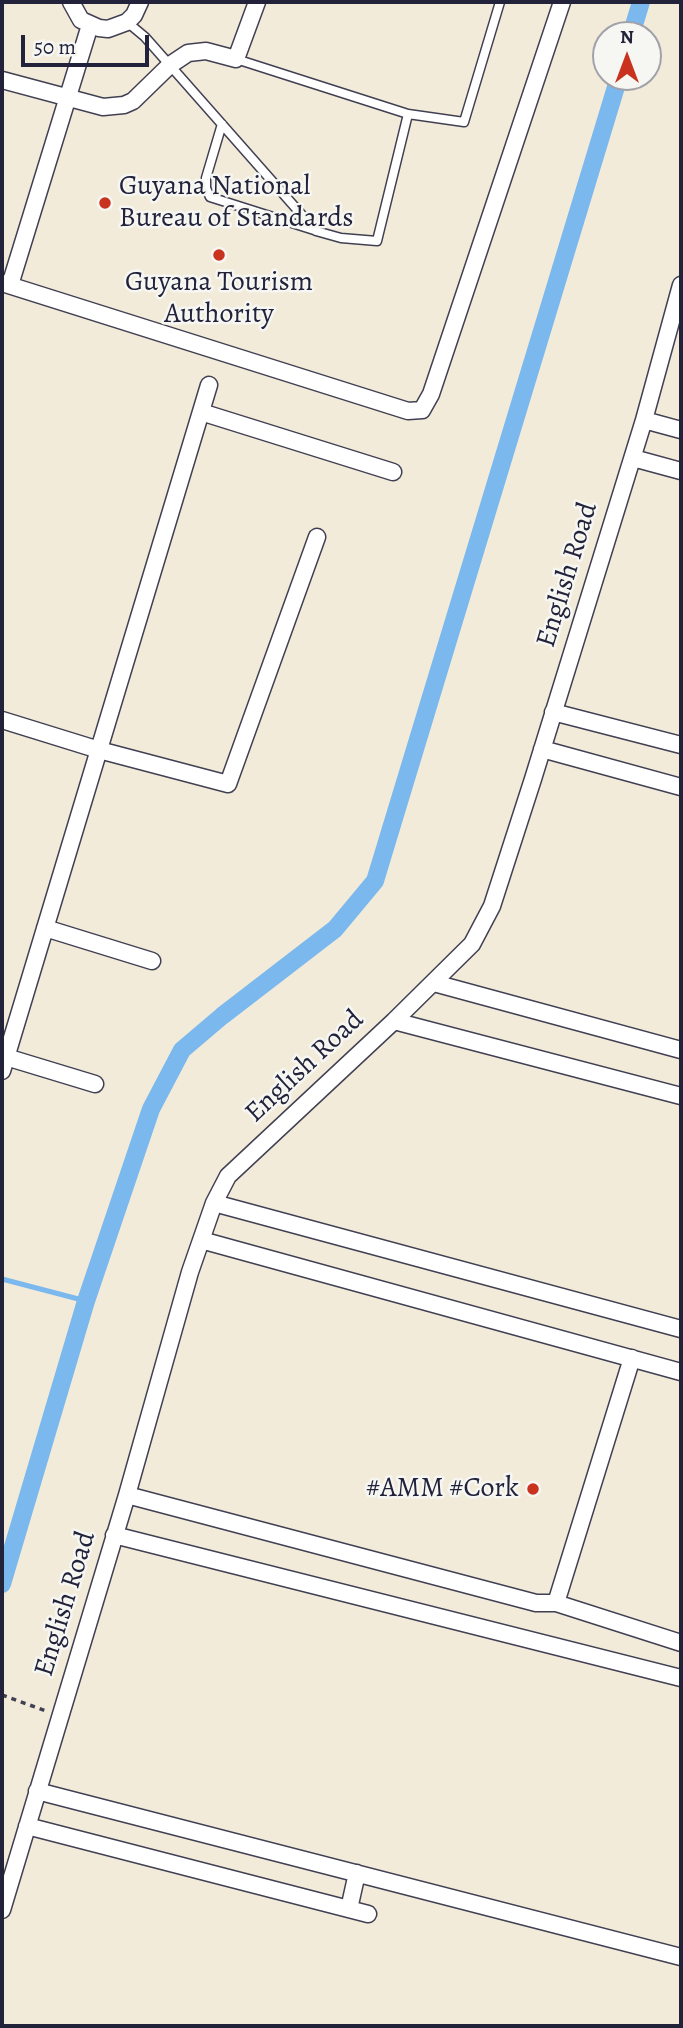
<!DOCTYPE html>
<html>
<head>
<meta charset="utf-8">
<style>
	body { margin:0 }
	#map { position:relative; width:683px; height:2028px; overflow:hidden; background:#f3ebda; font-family:Alegreya,serif }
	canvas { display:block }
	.frame { position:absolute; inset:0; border:4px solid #22223b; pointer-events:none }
	.north { position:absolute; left:592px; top:21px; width:70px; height:70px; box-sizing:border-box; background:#f6f6f2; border:2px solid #a1a1a9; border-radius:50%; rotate:0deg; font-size:19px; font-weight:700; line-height:28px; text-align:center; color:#22223b }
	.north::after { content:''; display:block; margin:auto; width:24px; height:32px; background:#c8321e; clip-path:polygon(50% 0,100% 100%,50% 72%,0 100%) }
	.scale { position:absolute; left:21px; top:35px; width:128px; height:32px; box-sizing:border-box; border:4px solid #22223b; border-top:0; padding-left:9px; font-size:21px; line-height:24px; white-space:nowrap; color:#22223b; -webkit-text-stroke:5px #f6f6f2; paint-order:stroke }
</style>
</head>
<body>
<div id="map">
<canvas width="683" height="2028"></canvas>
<div class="frame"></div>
<div class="north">N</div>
<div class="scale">50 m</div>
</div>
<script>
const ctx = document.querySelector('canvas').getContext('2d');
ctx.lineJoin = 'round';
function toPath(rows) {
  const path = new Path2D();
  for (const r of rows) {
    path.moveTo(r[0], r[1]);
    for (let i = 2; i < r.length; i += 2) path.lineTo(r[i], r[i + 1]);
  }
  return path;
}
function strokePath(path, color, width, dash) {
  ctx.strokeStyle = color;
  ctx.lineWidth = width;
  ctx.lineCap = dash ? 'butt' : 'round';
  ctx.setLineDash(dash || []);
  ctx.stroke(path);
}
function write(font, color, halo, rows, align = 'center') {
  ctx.font = font + ' Alegreya,serif';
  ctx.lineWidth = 5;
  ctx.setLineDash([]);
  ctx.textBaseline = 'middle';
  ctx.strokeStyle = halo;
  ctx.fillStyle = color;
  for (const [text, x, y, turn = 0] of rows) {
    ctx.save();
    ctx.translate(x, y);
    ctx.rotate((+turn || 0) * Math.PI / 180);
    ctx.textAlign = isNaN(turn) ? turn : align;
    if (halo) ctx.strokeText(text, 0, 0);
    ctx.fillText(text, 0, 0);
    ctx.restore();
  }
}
strokePath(toPath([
	[2,1279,86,1301]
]), '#7ab8ed', 5);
strokePath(toPath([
	[631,35,641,2],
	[2,1584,86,1301,151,1109,182,1050,222,1016,335,929,375,881,619,77]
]), '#7ab8ed', 18);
const service = toPath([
	[127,22,145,37,316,231,341,238,377,241,408,114,236,59],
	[408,114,464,122,500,2],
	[222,124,206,178,206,188,210,197,314,230]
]);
const minor = toPath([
	[71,2,81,20,99,28,108,29,127,22,134,15,140,2],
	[2,80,103,107,124,105,133,101,170,65,188,53,206,51,236,59,257,2],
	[2,283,408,411,422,410,431,394,562,2],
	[10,285,90,25],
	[201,412,393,472],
	[644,420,681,430],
	[633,458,681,471],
	[553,712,681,745],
	[2,720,99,750,228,784,317,537],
	[542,749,681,787],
	[45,928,152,961],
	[434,983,681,1050],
	[394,1021,681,1096],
	[6,1057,95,1084],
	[2,1071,209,385],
	[214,1203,681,1329],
	[201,1240,681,1372],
	[127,1495,536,1603,556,1603,681,1643],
	[114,1535,681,1678],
	[556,1603,632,1358],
	[37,1791,681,1957],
	[27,1826,368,1914],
	[349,1909,357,1873],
	[2,1910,127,1495,190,1272,214,1203,228,1176,394,1021,472,944,492,906,533,779,644,420,681,285]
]);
strokePath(service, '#414053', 11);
strokePath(minor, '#414053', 19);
strokePath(toPath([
	[2,1695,46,1711]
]), '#414053', 3.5, [5, 5]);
strokePath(service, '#fff', 8);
strokePath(minor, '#fff', 16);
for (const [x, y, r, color] of [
	[105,203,7,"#c8321e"],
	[219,255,7,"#c8321e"],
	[533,1489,7,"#c8321e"]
]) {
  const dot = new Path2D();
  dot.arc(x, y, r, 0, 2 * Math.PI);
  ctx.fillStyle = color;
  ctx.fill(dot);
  strokePath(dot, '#f6f6f2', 2.5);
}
write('28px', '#22223b', '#f6f6f2', [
	["Guyana National",119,187],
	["Bureau of Standards",119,219],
	["Guyana Tourism",219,283,"center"],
	["Authority",219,315,"center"],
	["#AMM #Cork",519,1489,"right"]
], 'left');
write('28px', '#22223b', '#f6f6f2', [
	["English Road",568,575,-73],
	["English Road",305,1067,-43],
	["English Road",66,1604,-73]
]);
</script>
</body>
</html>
